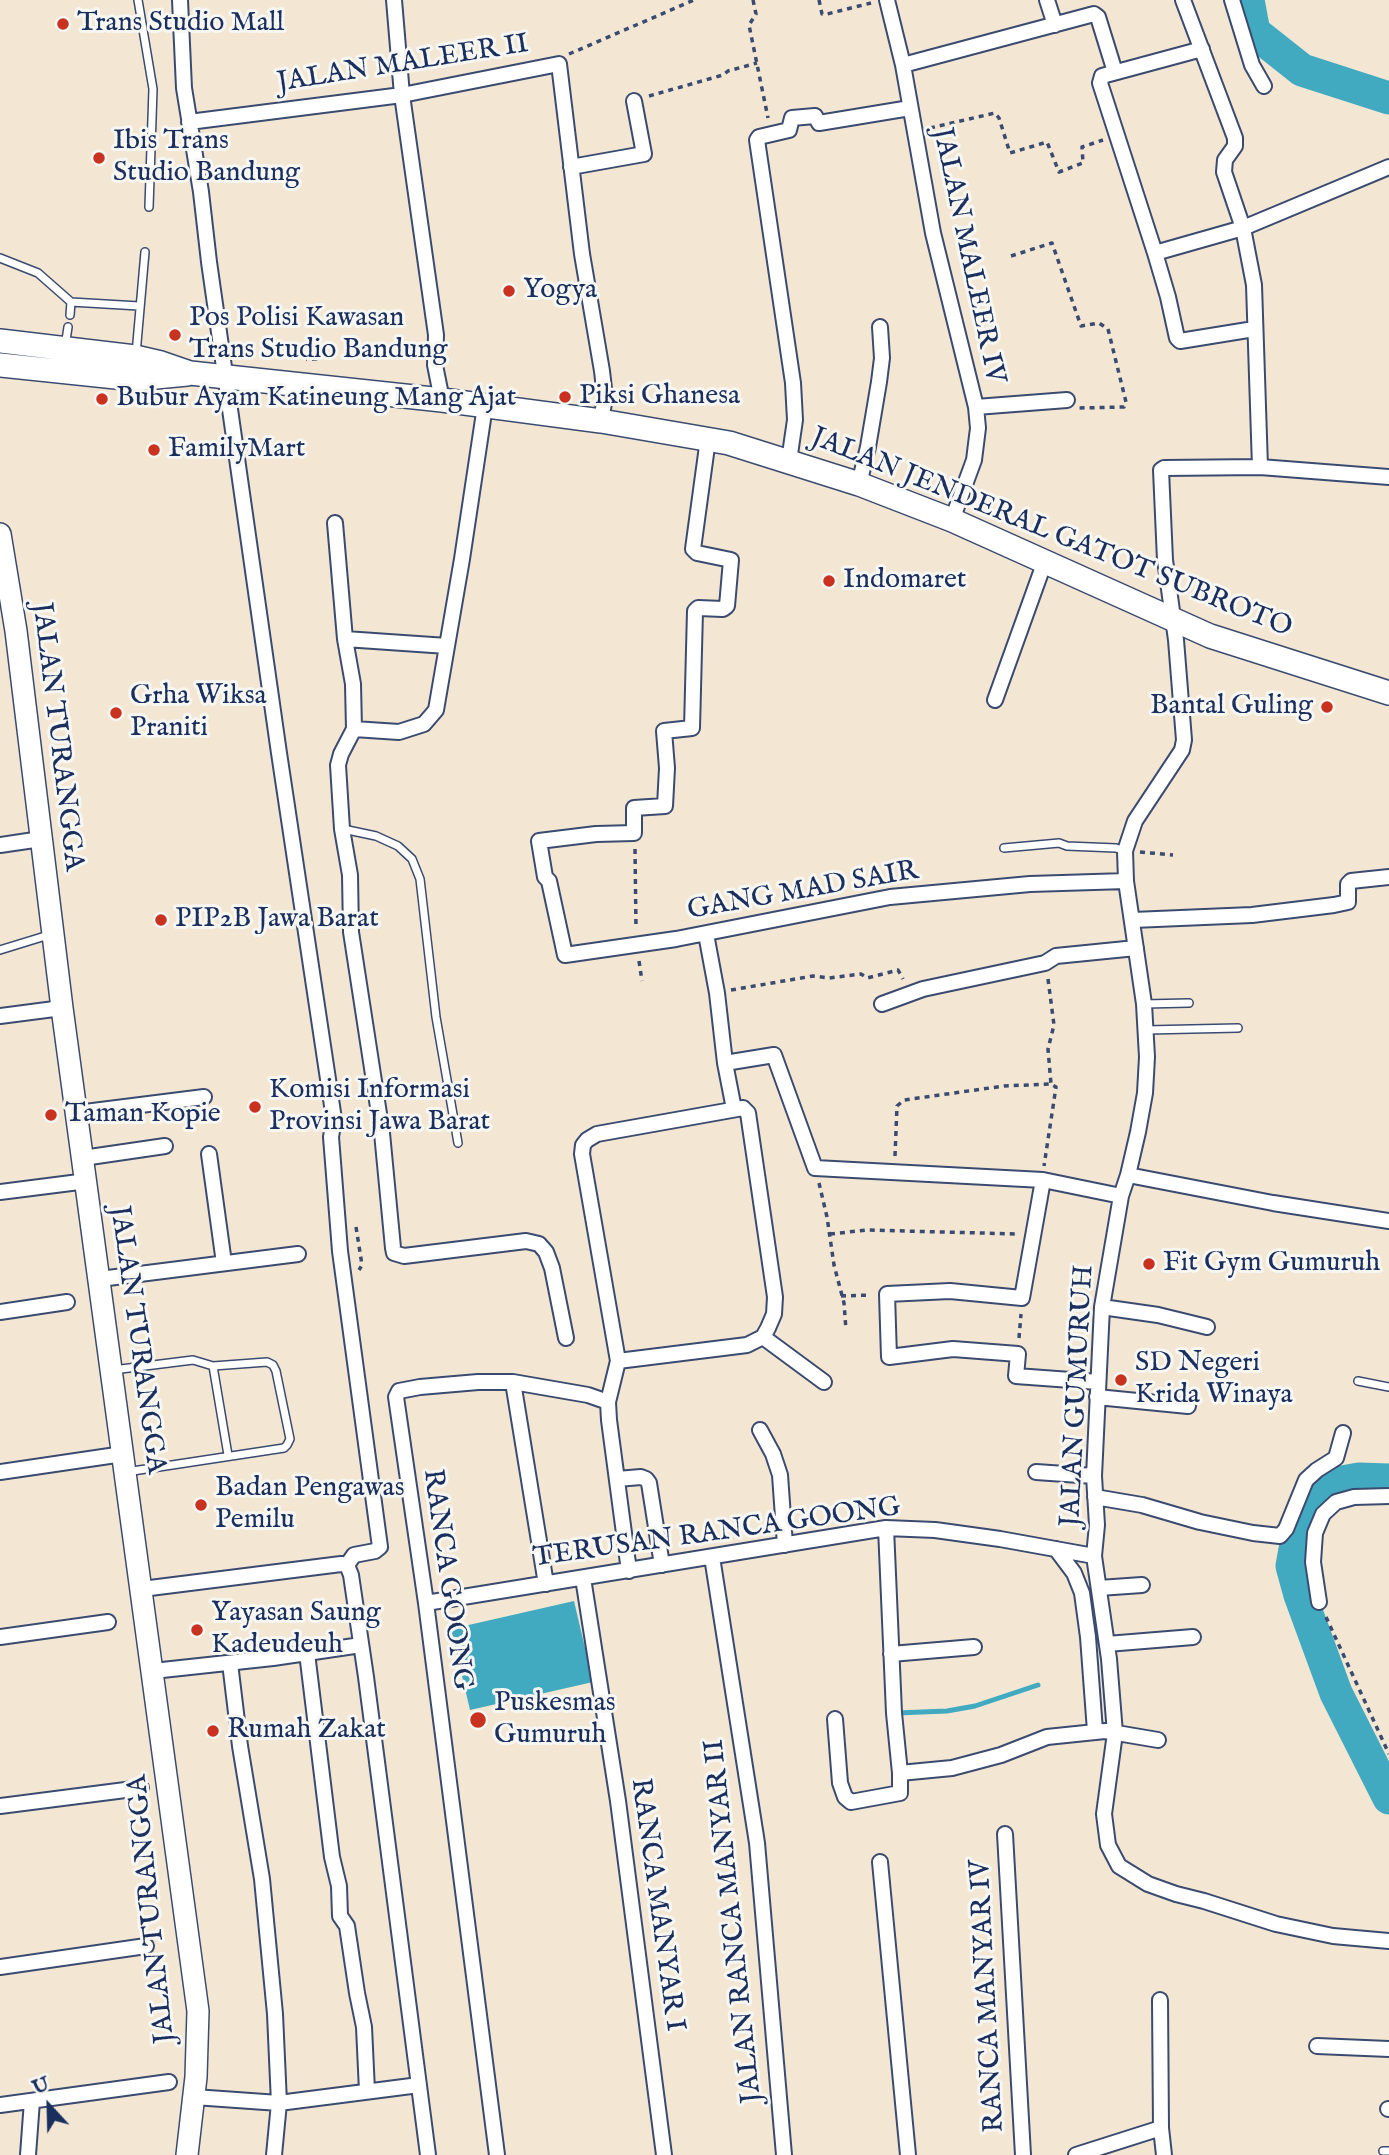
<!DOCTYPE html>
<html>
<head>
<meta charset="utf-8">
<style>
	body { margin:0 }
	#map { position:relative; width:1389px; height:2155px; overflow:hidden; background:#f3e7d4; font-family:"IM FELL English",serif }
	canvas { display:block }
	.north { position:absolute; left:14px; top:2071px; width:70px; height:70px; -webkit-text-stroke:5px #f6f6f2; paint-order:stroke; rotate:338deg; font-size:19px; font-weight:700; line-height:28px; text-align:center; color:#1b2f5e }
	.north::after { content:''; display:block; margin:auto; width:24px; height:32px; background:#1b2f5e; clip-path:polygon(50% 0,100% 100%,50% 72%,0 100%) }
</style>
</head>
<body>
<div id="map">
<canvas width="1389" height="2155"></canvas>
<div class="north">U</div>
</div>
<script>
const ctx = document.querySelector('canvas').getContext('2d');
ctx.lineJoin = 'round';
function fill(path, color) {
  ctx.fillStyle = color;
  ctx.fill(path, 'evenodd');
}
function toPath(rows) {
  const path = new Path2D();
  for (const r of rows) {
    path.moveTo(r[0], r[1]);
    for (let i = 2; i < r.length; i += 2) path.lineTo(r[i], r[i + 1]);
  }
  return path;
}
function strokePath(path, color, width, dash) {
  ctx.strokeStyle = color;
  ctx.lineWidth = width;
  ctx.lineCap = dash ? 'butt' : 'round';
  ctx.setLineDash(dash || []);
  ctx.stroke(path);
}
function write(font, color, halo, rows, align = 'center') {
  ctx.font = font + ' "IM FELL English",serif';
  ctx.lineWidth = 6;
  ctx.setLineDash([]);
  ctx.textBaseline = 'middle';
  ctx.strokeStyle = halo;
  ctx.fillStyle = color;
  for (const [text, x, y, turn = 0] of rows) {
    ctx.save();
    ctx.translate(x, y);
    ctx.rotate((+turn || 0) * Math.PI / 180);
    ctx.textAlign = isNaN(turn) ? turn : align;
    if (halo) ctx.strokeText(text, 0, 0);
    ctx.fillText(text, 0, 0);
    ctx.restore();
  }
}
fill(toPath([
	[574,1601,593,1682,470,1710,451,1629]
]), '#41aac1');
strokePath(toPath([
	[897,1713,947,1711,975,1706,1038,1685]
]), '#41aac1', 5);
strokePath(toPath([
	[1248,0,1254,32,1302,70,1389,98],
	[1389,1480,1359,1479,1331,1484,1315,1499,1298,1533,1292,1566,1300,1595,1336,1693,1389,1798]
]), '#41aac1', 33);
const lane = toPath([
	[138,0,153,89,149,207],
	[0,258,38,273,71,302,139,306],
	[70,315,71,302],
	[65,347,68,327],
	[136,354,145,252],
	[343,829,376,836,398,846,412,859,420,879,436,1017,458,1143],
	[1004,848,1059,843,1067,846,1116,848,1125,851],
	[0,950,52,934],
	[1144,1004,1189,1003],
	[1146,1030,1238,1028],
	[113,1370,193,1360,213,1366,228,1455],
	[1358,1381,1389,1387],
	[126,1472,284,1448,287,1445,290,1439,276,1371,273,1365,267,1362,213,1366],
	[1383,2151,1389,2151]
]);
const street = toPath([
	[180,0,184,88,201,192,209,262,279,753,334,1119,331,1137,340,1251,380,1547,375,1551,354,1555,347,1565],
	[394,0,402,95,436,335,435,365,442,400],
	[887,0,903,65,933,233,976,407,978,428,974,460,952,520],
	[1047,0,1055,25],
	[1183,0,1235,138,1235,146,1225,160,1224,172,1243,228,1254,285,1260,467],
	[1232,0,1252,65,1264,86],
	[1202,49,1102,76,1100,83,1155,253,1168,297,1177,338,1180,341,1254,329],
	[903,65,1094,14,1098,17,1115,72],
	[189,122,402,95,559,64,582,254,602,371,605,397,601,421],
	[571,167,644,154,634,101],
	[1155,253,1243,228,1389,167],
	[976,407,1067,400],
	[708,439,693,549,697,553,731,560,727,606,723,609,698,608,695,611,692,728,664,731,667,768,665,806,634,808,634,833,596,834,539,841,545,877,549,881,565,955,676,939,890,897,1030,884,1126,881],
	[789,461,795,420,793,383,757,140,759,137,789,130,792,118,815,116,819,123,910,108],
	[1389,477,1260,467,1164,468,1161,470,1165,560,1176,640,1184,740,1182,750,1135,821,1125,851,1126,881,1144,1004,1147,1057,1145,1093,1138,1132,1128,1175,1121,1196,1102,1307,1094,1476,1097,1525,1094,1556,1109,1659,1115,1733,1104,1814,1108,1845,1119,1866,1148,1884,1176,1894,1204,1901,1276,1924,1333,1936,1389,1941],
	[859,484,868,447,879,382,882,358,880,327],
	[335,523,345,639,353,684,354,729,341,754,338,765,342,829,350,875,351,932,382,1133,393,1248,394,1253,404,1256,526,1241,539,1244,546,1252,552,1268,566,1338],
	[345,639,447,646],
	[995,700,1045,561],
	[354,729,399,732,424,724,436,710,462,559,485,406],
	[0,845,41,839],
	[1133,920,1252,915,1334,905,1348,902,1348,884,1351,881,1389,877],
	[706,934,717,993,725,1063,774,1055,815,1168,1043,1180,1121,1196],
	[882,1004,923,989,1045,963,1056,956,1136,948],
	[0,1016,62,1008],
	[725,1063,734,1109],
	[743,1108,748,1113,775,1297,774,1314,768,1328,763,1337,747,1345,618,1361,582,1154,583,1145,587,1140,597,1134,743,1108],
	[77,1113,204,1097],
	[209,1154,224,1263],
	[83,1158,165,1146],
	[1128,1175,1273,1203,1389,1221],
	[1043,1180,1022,1298,950,1291,887,1294,889,1357,953,1349,1018,1354,1016,1376,1098,1382],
	[0,1192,87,1181],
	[100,1279,298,1254],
	[1102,1307,1158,1315,1207,1327],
	[0,1312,67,1302],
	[763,1337,824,1382],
	[618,1361,608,1402,609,1420,629,1571],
	[513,1382,546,1584],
	[1097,1397,1188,1406],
	[760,1430,773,1454,780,1475,785,1545],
	[0,1472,123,1454],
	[1036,1472,1094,1476],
	[617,1479,641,1477,646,1479,649,1483,662,1565],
	[1095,1497,1142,1505,1200,1522,1253,1533,1280,1536,1286,1529,1306,1480,1317,1470,1336,1458,1343,1433],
	[1056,1549,1074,1573,1082,1593,1088,1637,1095,1731],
	[712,1557,757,1843,784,2155],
	[583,1578,618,1801,664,2155],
	[1099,1588,1142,1585],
	[142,1589,341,1564,347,1565,351,1575,366,1677,428,2155],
	[1319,1602,1313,1562,1315,1533,1323,1514,1336,1502,1354,1497,1389,1496],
	[426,1603,886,1528,935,1530,1000,1539,1094,1556],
	[0,1637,108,1622],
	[1107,1644,1193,1637],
	[307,1653,332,1857,339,1886,340,1916,347,1926,357,1993,364,2027,367,2091],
	[891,1654,974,1647],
	[230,1663,240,1746,262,1879,275,2014,279,2103,274,2155],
	[153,1671,273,1658,361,1645],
	[835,1719,840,1783,845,1797,851,1802,900,1793,900,1773,894,1713,886,1528],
	[900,1773,952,1768,1001,1755,1047,1737,1105,1731,1158,1740],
	[0,1806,141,1788],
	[1005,1834,1023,2155],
	[880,1862,908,2155],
	[0,1967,146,1946],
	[1160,2000,1161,2128,1164,2155],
	[1317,2046,1389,2049],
	[194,2097,279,2103,419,2085],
	[0,2105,169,2082],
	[1388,2109,1389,2109],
	[28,2155,32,2101],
	[497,2155,426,1603,396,1397,399,1391,420,1387,478,1382,513,1382,588,1395,608,1402],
	[1076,2155,1161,2128]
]);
const secondary = toPath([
	[0,534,16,631,62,1008,198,2011,196,2077,187,2155]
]);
const primary = toPath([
	[0,341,135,357,161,363,190,373,442,400,601,421,729,443,859,484,952,520,1210,636,1389,693],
	[0,365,135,379,187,374]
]);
strokePath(lane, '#3b4b70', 10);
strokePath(street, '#3b4b70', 18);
strokePath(secondary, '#3b4b70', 24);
strokePath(primary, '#3b4b70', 26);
strokePath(toPath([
	[753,0,756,14,749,25,768,118],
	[819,0,822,14,827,14,871,3],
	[569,54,694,0],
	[649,96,723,75,728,71,757,63],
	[930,128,995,113,999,118,1010,153,1047,142,1059,172,1083,163,1082,147,1103,140],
	[1011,256,1052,243,1081,326,1099,323,1108,329,1126,402,1124,407,1078,408],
	[239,355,316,355,316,359,306,359],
	[635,849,636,929],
	[1140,852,1173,855],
	[639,961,642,981],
	[1048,979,1054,1025,1048,1049,1051,1084],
	[731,990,813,976,829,978,861,974,867,978,898,970,903,979],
	[895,1156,897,1106,904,1100,1004,1086,1051,1084,1056,1087,1044,1166],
	[819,1183,827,1217,834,1265,844,1303,846,1330],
	[356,1227,362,1265,359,1270],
	[830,1234,867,1230,1018,1234],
	[841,1296,871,1295],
	[1019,1338,1021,1314],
	[1326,1617,1389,1754]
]), '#3b4b70', 3.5, [5, 5]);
strokePath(lane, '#fff', 7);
strokePath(street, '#fff', 14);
strokePath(secondary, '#fff', 21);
strokePath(primary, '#fff', 23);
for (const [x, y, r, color] of [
	[63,24,7,"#c8321e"],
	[99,158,7,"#c8321e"],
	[509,291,7,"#c8321e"],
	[175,335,7,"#c8321e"],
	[565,397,7,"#c8321e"],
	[102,399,7,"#c8321e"],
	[154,450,7,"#c8321e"],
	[829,581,7,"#c8321e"],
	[1327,707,7,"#c8321e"],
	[116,713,7,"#c8321e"],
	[161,920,7,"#c8321e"],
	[255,1107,7,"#c8321e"],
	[51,1115,7,"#c8321e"],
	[1149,1264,7,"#c8321e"],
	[1121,1380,7,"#c8321e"],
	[201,1505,7,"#c8321e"],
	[197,1630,7,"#c8321e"],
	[478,1720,9,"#c8321e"],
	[213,1731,7,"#c8321e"]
]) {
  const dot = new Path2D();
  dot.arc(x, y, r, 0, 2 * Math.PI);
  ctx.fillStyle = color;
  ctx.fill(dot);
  strokePath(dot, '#f6f6f2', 2.5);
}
write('28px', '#1b2f5e', '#f6f6f2', [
	["Trans Studio Mall",77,24],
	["Ibis Trans",113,142],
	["Studio Bandung",113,174],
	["Yogya",523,291],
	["Pos Polisi Kawasan",189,319],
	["Trans Studio Bandung",189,351],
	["Piksi Ghanesa",579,397],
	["Bubur Ayam Katineung Mang Ajat",116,399],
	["FamilyMart",168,450],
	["Indomaret",843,581],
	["Grha Wiksa",130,697],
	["Praniti",130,729],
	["Bantal Guling",1313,707,"right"],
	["PIP2B Jawa Barat",175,920],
	["Komisi Informasi",269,1091],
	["Provinsi Jawa Barat",269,1123],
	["Taman Kopie",65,1115],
	["Fit Gym Gumuruh",1163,1264],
	["SD Negeri",1135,1364],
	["Krida Winaya",1135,1396],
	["Badan Pengawas",215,1489],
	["Pemilu",215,1521],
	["Yayasan Saung",211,1614],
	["Kadeudeuh",211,1646],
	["Puskesmas",494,1704],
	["Gumuruh",494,1736],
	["Rumah Zakat",227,1731]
], 'left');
write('28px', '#1b2f5e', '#f6f6f2', [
	["JALAN MALEER II",403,65,-9],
	["JALAN MALEER IV",967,256,78],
	["JALAN JENDERAL GATOT SUBROTO",1051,534,22],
	["JALAN TURANGGA",56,737,83],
	["GANG MAD SAIR",803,892,-10],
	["JALAN TURANGGA",136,1340,82],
	["JALAN GUMURUH",1079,1396,-87],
	["TERUSAN RANCA GOONG",717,1534,-8],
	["RANCA GOONG",446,1580,82],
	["RANCA MANYAR I",656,1905,82],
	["JALAN TURANGGA",153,1909,-96],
	["JALAN RANCA MANYAR II",735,1921,-96],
	["RANCA MANYAR IV",989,1996,-93]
]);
</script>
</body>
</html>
